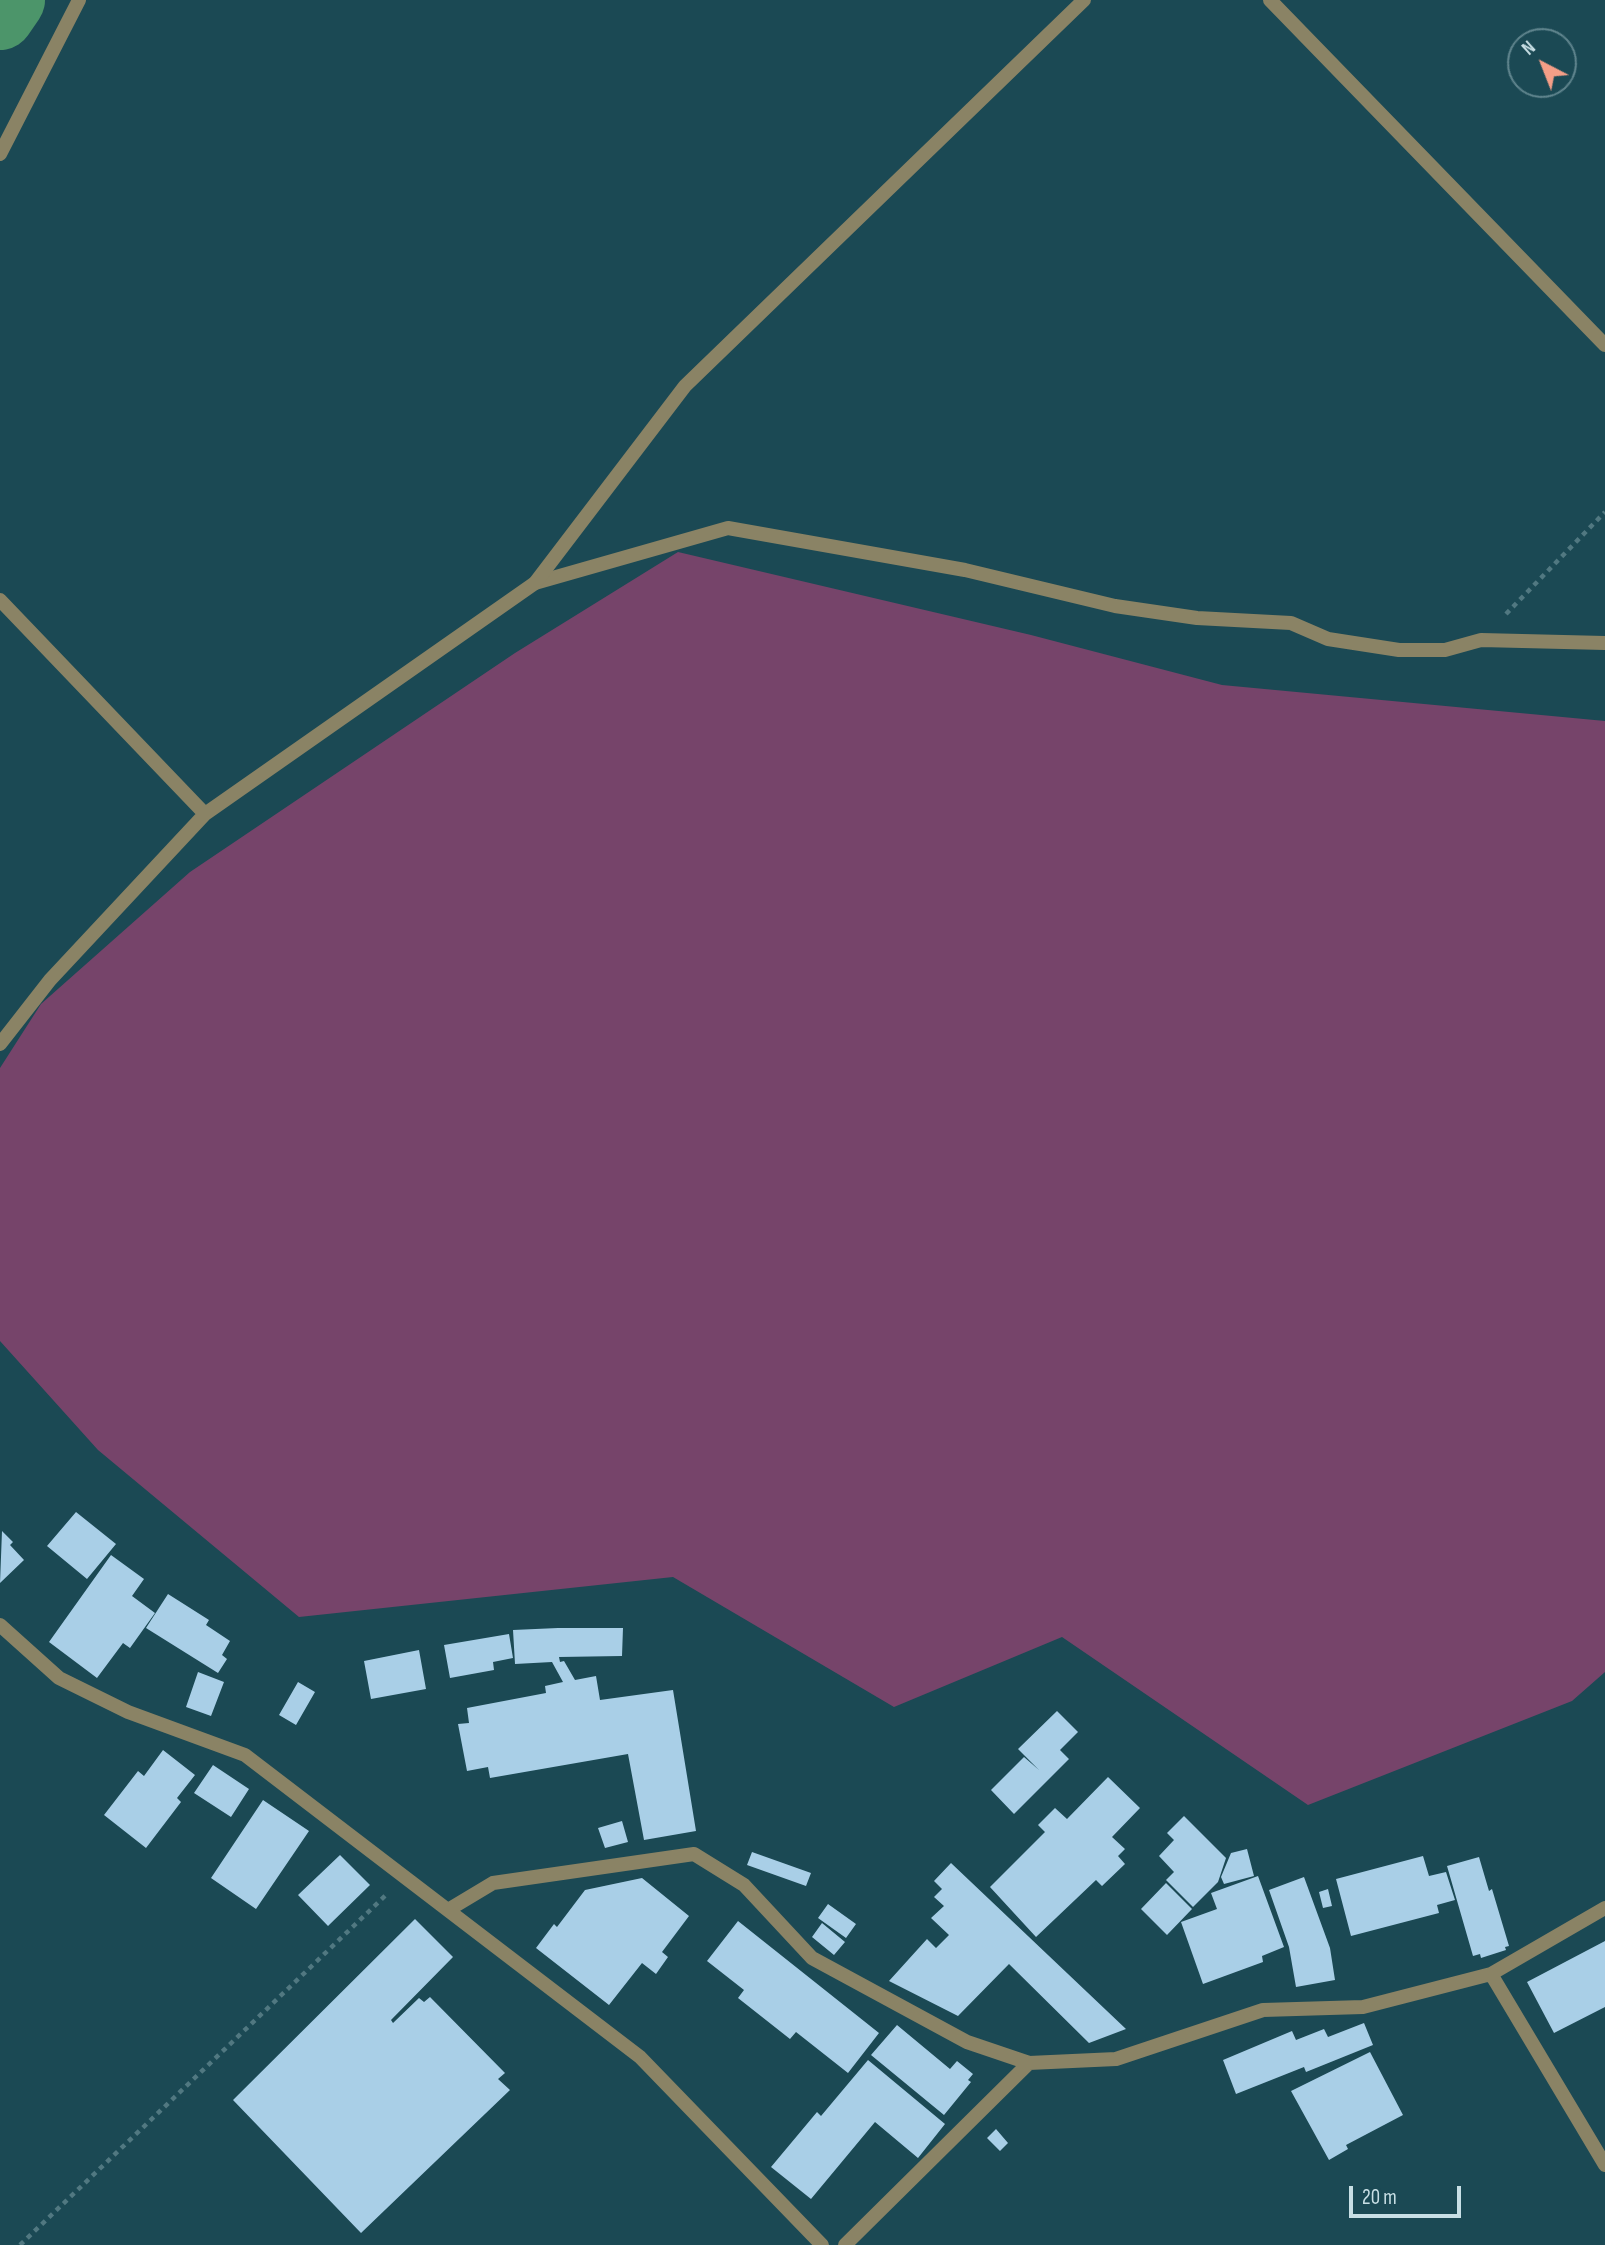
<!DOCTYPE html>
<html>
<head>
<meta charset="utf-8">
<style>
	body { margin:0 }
	#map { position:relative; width:1605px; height:2245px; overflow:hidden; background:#1b4954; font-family:"Sofia Sans Condensed",sans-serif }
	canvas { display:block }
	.north { position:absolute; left:1507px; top:28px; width:70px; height:70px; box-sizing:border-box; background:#1b4954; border:2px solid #60858e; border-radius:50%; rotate:318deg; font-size:19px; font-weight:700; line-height:28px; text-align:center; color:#c8dfe5 }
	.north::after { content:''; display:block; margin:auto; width:24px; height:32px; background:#f49e87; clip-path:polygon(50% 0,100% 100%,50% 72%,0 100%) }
	.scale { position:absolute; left:1349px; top:2186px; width:112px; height:32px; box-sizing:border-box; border:4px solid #c8dfe5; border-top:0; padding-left:9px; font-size:21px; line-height:24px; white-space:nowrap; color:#c8dfe5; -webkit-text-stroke:5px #1b4954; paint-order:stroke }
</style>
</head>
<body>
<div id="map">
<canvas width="1605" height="2245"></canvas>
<div class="north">N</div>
<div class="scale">20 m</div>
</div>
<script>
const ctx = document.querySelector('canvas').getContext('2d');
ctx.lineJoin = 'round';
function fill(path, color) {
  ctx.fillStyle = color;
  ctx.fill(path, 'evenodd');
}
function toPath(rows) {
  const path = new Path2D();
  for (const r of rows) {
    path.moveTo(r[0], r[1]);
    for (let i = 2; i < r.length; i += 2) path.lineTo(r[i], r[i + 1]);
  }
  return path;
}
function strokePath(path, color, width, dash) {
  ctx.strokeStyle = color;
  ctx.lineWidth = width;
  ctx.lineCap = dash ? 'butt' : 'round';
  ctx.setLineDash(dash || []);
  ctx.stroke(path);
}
fill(toPath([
	[678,552,1031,635,1222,685,1605,721,1605,1672,1572,1701,1308,1805,1062,1637,894,1707,673,1577,299,1617,98,1450,0,1341,0,1068,41,1004,190,872,515,653]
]), '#76446a');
strokePath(toPath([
	[0,16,11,0]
]), '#4c956a', 68);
fill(toPath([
	[76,1512,116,1544,87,1579,47,1546],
	[2,1531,13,1542,10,1545,24,1560,0,1583],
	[111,1555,144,1579,132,1596,155,1613,130,1648,123,1643,97,1678,49,1642],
	[168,1594,209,1620,206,1625,230,1641,222,1655,227,1659,218,1673,146,1628],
	[558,1628,623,1628,622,1656,559,1657,560,1662,564,1661,575,1680,596,1676,600,1700,673,1690,696,1831,644,1840,628,1754,490,1778,488,1767,467,1771,458,1724,469,1723,467,1708,546,1693,545,1686,563,1682,552,1662,515,1664,513,1630],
	[509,1634,513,1658,493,1662,494,1670,450,1678,444,1645],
	[419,1650,426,1689,371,1699,364,1661],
	[198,1672,224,1682,211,1716,186,1707],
	[298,1682,315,1692,296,1725,279,1715],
	[1057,1711,1078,1732,1060,1750,1069,1759,1014,1814,991,1790,1024,1757,1039,1770,1018,1749],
	[163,1750,195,1775,177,1798,181,1802,146,1848,104,1815,138,1771,144,1776],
	[213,1765,249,1789,231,1817,194,1793],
	[1108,1777,1140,1808,1112,1837,1125,1849,1118,1856,1125,1864,1102,1886,1096,1880,1036,1937,990,1887,1045,1832,1038,1825,1055,1808,1067,1819],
	[263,1800,309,1831,256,1909,211,1878],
	[1184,1816,1226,1858,1218,1882,1193,1907,1166,1880,1174,1872,1159,1856,1174,1840,1167,1833],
	[622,1821,628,1842,605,1848,598,1828],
	[1247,1849,1254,1876,1224,1884,1221,1877,1231,1853],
	[752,1852,811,1873,806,1886,747,1865],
	[340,1855,370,1885,328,1926,298,1895],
	[1423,1856,1429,1876,1446,1872,1455,1900,1437,1905,1439,1913,1351,1936,1336,1879],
	[1479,1857,1489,1891,1492,1889,1509,1946,1505,1947,1506,1950,1481,1958,1480,1954,1473,1956,1447,1866],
	[951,1863,1126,2029,1089,2043,1009,1964,958,2016,889,1981,927,1939,936,1948,949,1935,931,1918,944,1906,934,1897,942,1889,934,1881],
	[1258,1876,1284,1947,1262,1956,1263,1962,1203,1984,1181,1922,1217,1909,1211,1893],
	[1304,1877,1330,1948,1335,1980,1296,1987,1289,1947,1269,1890],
	[642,1878,689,1916,662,1952,668,1957,656,1974,642,1963,609,2005,536,1948,554,1924,557,1927,585,1890],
	[1166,1883,1192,1909,1167,1935,1141,1909],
	[1328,1889,1332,1906,1323,1908,1319,1892],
	[828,1904,856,1924,846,1938,818,1918],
	[415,1919,453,1957,391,2020,393,2023,419,1998,424,2002,430,1997,505,2073,498,2079,510,2090,361,2233,233,2100],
	[738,1921,879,2033,848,2073,796,2032,790,2039,738,1998,744,1990,707,1961],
	[822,1923,845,1942,834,1955,812,1937],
	[1605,1941,1605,2007,1554,2033,1527,1982],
	[1364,2023,1373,2045,1306,2072,1304,2067,1236,2094,1223,2060,1292,2031,1296,2040,1324,2029,1328,2037],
	[897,2025,950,2069,957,2061,973,2074,968,2080,971,2082,944,2115,871,2055],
	[1370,2052,1403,2115,1346,2145,1348,2149,1329,2160,1291,2091],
	[868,2060,945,2124,918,2158,875,2122,811,2199,771,2167,817,2112,821,2116],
	[996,2129,1008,2143,1000,2151,987,2138]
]), '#a9cfe7');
strokePath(toPath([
	[1506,614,1605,512],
	[20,2245,386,1895]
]), '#517881', 4.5, [5, 5]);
strokePath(toPath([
	[535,583,728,528,965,570,1115,606,1197,618,1291,623,1328,639,1399,650,1445,650,1481,640,1605,643]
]), '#8a8365', 14);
strokePath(toPath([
	[1270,0,1605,345],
	[0,154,79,0],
	[0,600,205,814],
	[0,1044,50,980,205,814,535,583,685,386,1084,0],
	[0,1625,59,1678,128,1712,245,1755,640,2057,822,2245],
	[448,1910,493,1883,694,1854,744,1885,812,1958,967,2042,1029,2063,1116,2059,1263,2010,1363,2007,1491,1974,1605,1908],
	[1491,1974,1605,2165],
	[845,2245,1029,2063]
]), '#8a8365', 14);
</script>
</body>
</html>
